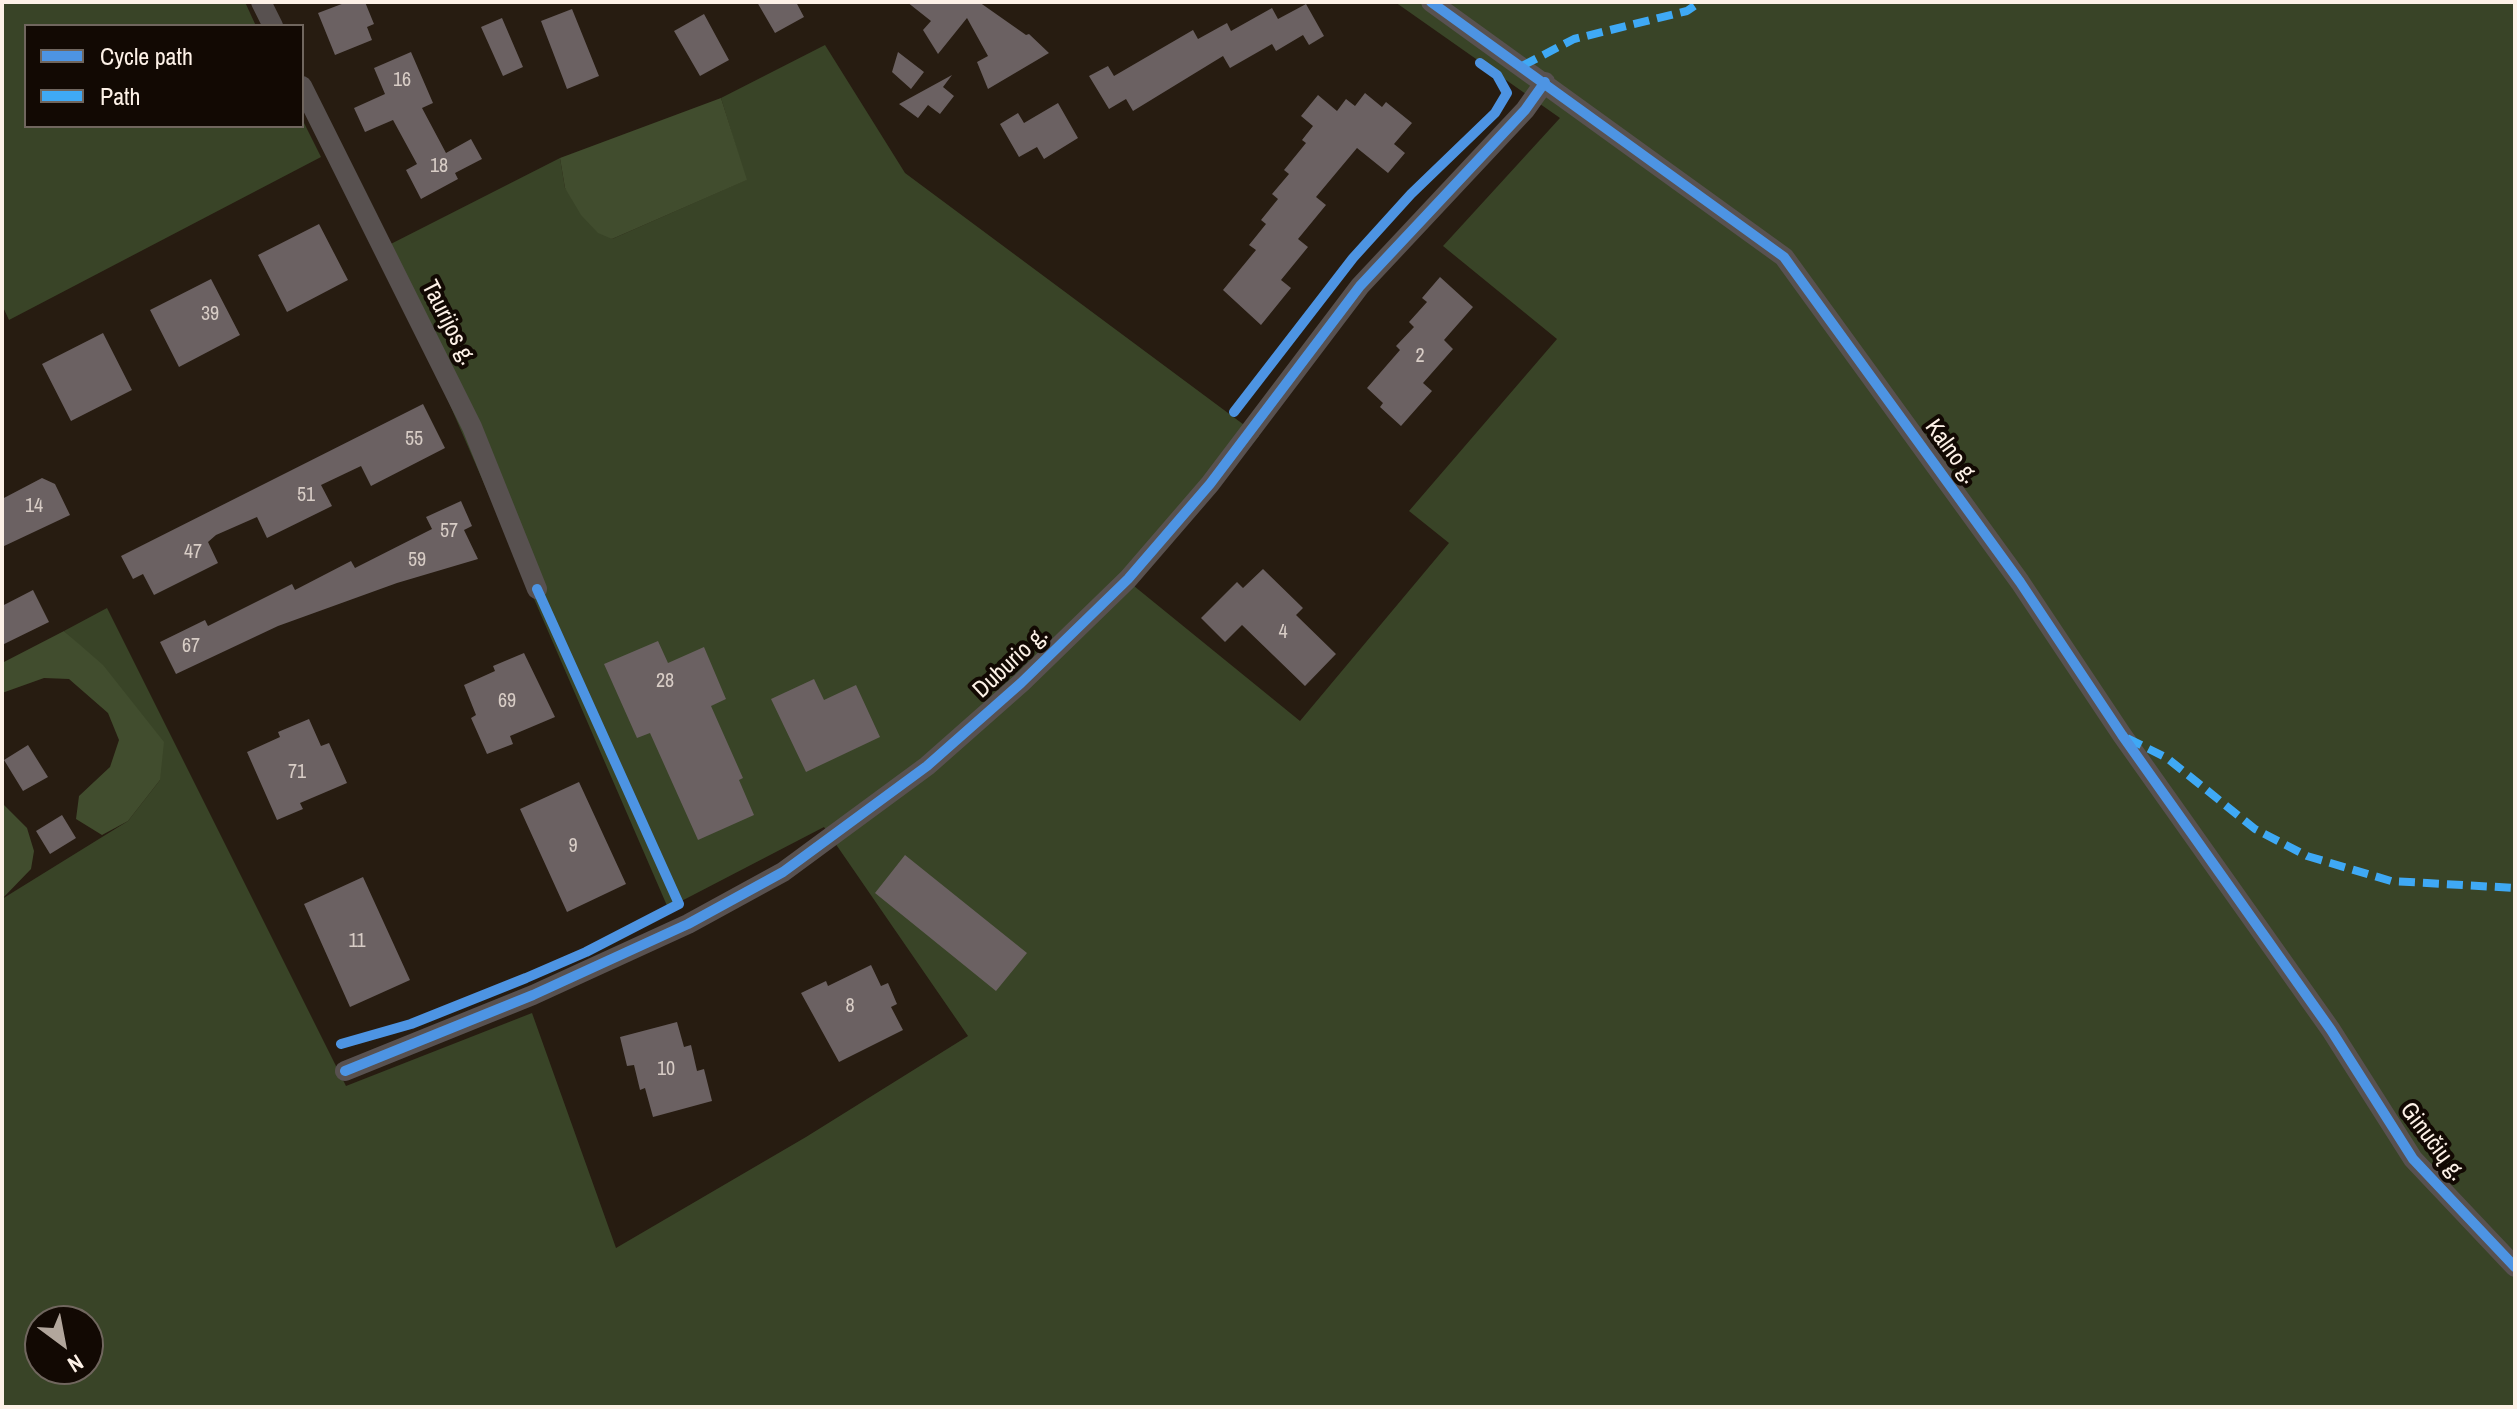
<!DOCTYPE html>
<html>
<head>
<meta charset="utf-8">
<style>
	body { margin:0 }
	#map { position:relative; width:2517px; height:1409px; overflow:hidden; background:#271c11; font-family:"Archivo Narrow",sans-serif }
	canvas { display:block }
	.frame { position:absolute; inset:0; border:4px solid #fdf1e7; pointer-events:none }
	.legend { position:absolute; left:24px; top:24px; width:280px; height:104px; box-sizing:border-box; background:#120903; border:2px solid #70665e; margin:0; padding:10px 14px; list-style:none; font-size:24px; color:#fdf1e7 }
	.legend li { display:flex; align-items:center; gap:16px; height:40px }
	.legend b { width:40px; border:2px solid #70665e }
	.north { position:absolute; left:24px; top:1305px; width:80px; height:80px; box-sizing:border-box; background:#120903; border:2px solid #70665e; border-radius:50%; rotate:148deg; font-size:22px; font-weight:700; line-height:32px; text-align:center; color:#fdf1e7 }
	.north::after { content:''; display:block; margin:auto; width:28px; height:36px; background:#b2a69c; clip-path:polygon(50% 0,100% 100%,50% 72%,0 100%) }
</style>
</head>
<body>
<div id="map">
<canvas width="2517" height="1409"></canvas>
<div class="frame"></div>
<ul class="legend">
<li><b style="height:10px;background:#4d94e3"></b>Cycle path</li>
<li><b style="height:10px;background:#3fa9f5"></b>Path</li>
</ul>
<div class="north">N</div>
</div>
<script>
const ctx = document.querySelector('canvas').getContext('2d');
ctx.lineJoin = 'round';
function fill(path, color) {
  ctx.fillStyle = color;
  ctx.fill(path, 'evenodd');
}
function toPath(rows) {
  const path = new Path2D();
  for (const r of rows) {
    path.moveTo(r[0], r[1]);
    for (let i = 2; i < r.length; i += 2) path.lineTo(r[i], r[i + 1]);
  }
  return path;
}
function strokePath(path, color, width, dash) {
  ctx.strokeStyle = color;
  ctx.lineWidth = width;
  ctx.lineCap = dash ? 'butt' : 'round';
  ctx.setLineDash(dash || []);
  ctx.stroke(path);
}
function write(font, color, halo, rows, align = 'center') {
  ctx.font = font + ' "Archivo Narrow",sans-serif';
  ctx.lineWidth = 8;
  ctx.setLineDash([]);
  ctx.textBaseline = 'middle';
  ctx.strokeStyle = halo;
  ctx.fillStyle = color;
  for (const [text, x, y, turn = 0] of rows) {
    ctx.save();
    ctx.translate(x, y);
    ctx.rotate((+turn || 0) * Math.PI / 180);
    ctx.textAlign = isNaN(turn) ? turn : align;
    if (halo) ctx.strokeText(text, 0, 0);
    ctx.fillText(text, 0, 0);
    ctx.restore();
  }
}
fill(toPath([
	[2,2,245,2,256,26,26,26,26,126,302,126,302,119,321,157,9,320,2,305],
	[1395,2,2515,2,2515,1407,2,1407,2,899,128,821,160,780,82,648,64,631,107,608,346,1086,532,1013,616,1248,806,1137,968,1036,824,827,668,908,437,375,375,252,560,158,565,188,612,239,746,180,721,98,825,45,905,173,1259,436,1134,586,1300,721,1449,543,1409,511,1557,339,1443,246,1560,118],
	[40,1321,88,1321,88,1369,40,1369]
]), '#394427');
fill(toPath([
	[721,98,747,180,612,239,598,233,581,215,565,188,560,158],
	[64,631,103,665,164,742,160,780,128,821,102,835,76,819,79,796,110,767,119,740,108,713,69,679,44,678,2,693,2,663],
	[2,803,27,828,34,851,31,869,2,899]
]), '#414d2e');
fill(toPath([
	[347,2,365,2,374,24,367,27,372,40,335,55,318,13],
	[757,2,796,2,804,17,775,33],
	[907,2,979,2,1026,35,1029,34,1049,53,988,89,977,62,988,56,967,18,938,54,923,30,931,21],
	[1306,4,1324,36,1309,45,1303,35,1276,51,1272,44,1230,68,1223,56,1133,111,1126,99,1109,109,1089,76,1108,66,1114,76,1193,30,1198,39,1227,23,1231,31,1272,8,1278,19],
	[572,9,599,76,567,89,541,21],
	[704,14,729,60,700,76,674,31],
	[502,18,523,67,503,76,481,27],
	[411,52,433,103,422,108,446,153,471,139,482,159,455,173,458,179,421,199,406,170,417,164,393,120,365,132,354,108,385,94,374,68],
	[898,52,924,72,911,89,892,72],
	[952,75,943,87,954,96,940,114,928,105,918,118,899,104],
	[1365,93,1382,107,1386,102,1412,123,1394,144,1405,153,1388,173,1357,148,1316,197,1326,205,1298,239,1308,247,1281,280,1291,288,1261,325,1223,290,1256,250,1249,245,1266,224,1261,220,1278,199,1272,194,1289,174,1284,170,1306,143,1302,140,1313,126,1301,116,1318,95,1337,111,1346,99,1355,106],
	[1058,103,1078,138,1044,159,1037,147,1019,157,1000,124,1018,113,1024,123],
	[319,224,348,280,287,312,258,255],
	[1440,277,1473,307,1444,340,1453,349,1423,383,1432,391,1401,426,1380,407,1383,403,1367,388,1400,350,1396,346,1414,327,1409,322,1427,302,1422,298],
	[211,279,240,335,179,367,150,310],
	[103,333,132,390,71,421,42,364],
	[423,404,445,448,371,486,361,466,321,485,332,506,267,538,257,517,216,535,208,542,218,563,154,595,143,574,133,579,121,556],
	[42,478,55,484,70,515,2,547,2,499],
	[461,501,472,526,464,530,478,559,397,583,278,626,176,674,160,642,205,620,208,626,292,584,295,590,351,561,355,568,432,529,426,517],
	[1263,569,1303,608,1296,615,1336,654,1305,686,1242,625,1225,642,1201,618,1237,582,1243,588],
	[33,590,49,622,2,645,2,606],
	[658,641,668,663,704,647,726,699,711,706,743,778,739,780,754,815,698,840,650,733,637,738,604,664],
	[524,653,555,717,510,736,513,744,487,754,471,718,476,715,464,685,495,671,493,666],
	[814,679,824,700,856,685,880,737,806,772,771,699],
	[309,719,321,746,329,743,347,783,300,803,303,809,277,820,247,752,280,737,278,732],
	[28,745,48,777,23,791,4,760],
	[579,782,626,884,567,912,520,809],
	[62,815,76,838,50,854,36,831],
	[905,855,1027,953,996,991,875,893],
	[363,877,410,980,350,1007,304,904],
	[871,965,881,986,888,983,897,1004,891,1007,903,1030,839,1062,801,993,826,981,828,986],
	[677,1022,684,1047,691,1045,697,1071,704,1069,712,1101,653,1117,645,1088,640,1090,634,1065,627,1066,620,1037]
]), '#6b6162');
strokePath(toPath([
	[261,2,273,26],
	[1431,2,1784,257,2020,582,2122,735,2331,1030,2413,1159,2515,1267],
	[302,86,472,427,537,589],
	[345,1071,533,995,688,924,783,872,927,766,1021,683,1128,579,1210,484,1360,286,1525,110,1545,82]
]), '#585150', 20);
strokePath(toPath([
	[1522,66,1574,39,1687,11,1700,2],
	[2127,738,2167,758,2255,829,2307,856,2391,881,2515,888]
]), '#3fa9f5', 8, [16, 8]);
strokePath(toPath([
	[1431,2,1784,257,2020,582,2122,735,2331,1030,2413,1159,2515,1267],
	[1234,412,1353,258,1411,194,1495,113,1507,93,1497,75,1480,63],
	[341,1044,411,1024,526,978,586,952,679,904,537,589],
	[345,1071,533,995,688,924,783,872,927,766,1021,683,1128,579,1210,484,1360,286,1525,110,1545,82]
]), '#4d94e3', 10);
write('20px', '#d8cdc6', null, [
	["16",402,81],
	["18",439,167],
	["39",210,315],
	["2",1420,357],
	["55",414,440],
	["51",306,496],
	["14",34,507],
	["57",449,532],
	["47",193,553],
	["59",417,561],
	["4",1283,633],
	["67",191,647],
	["28",665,682],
	["69",507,702],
	["71",297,773],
	["9",573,847],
	["11",357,942],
	["8",850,1007],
	["10",666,1070]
]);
write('24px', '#fdf1e7', '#120903', [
	["Taurijos g.",448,323,63],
	["Kalno g.",1951,452,54],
	["Duburio g.",1011,663,-43],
	["Ginučių g.",2432,1142,53]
]);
</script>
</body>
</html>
